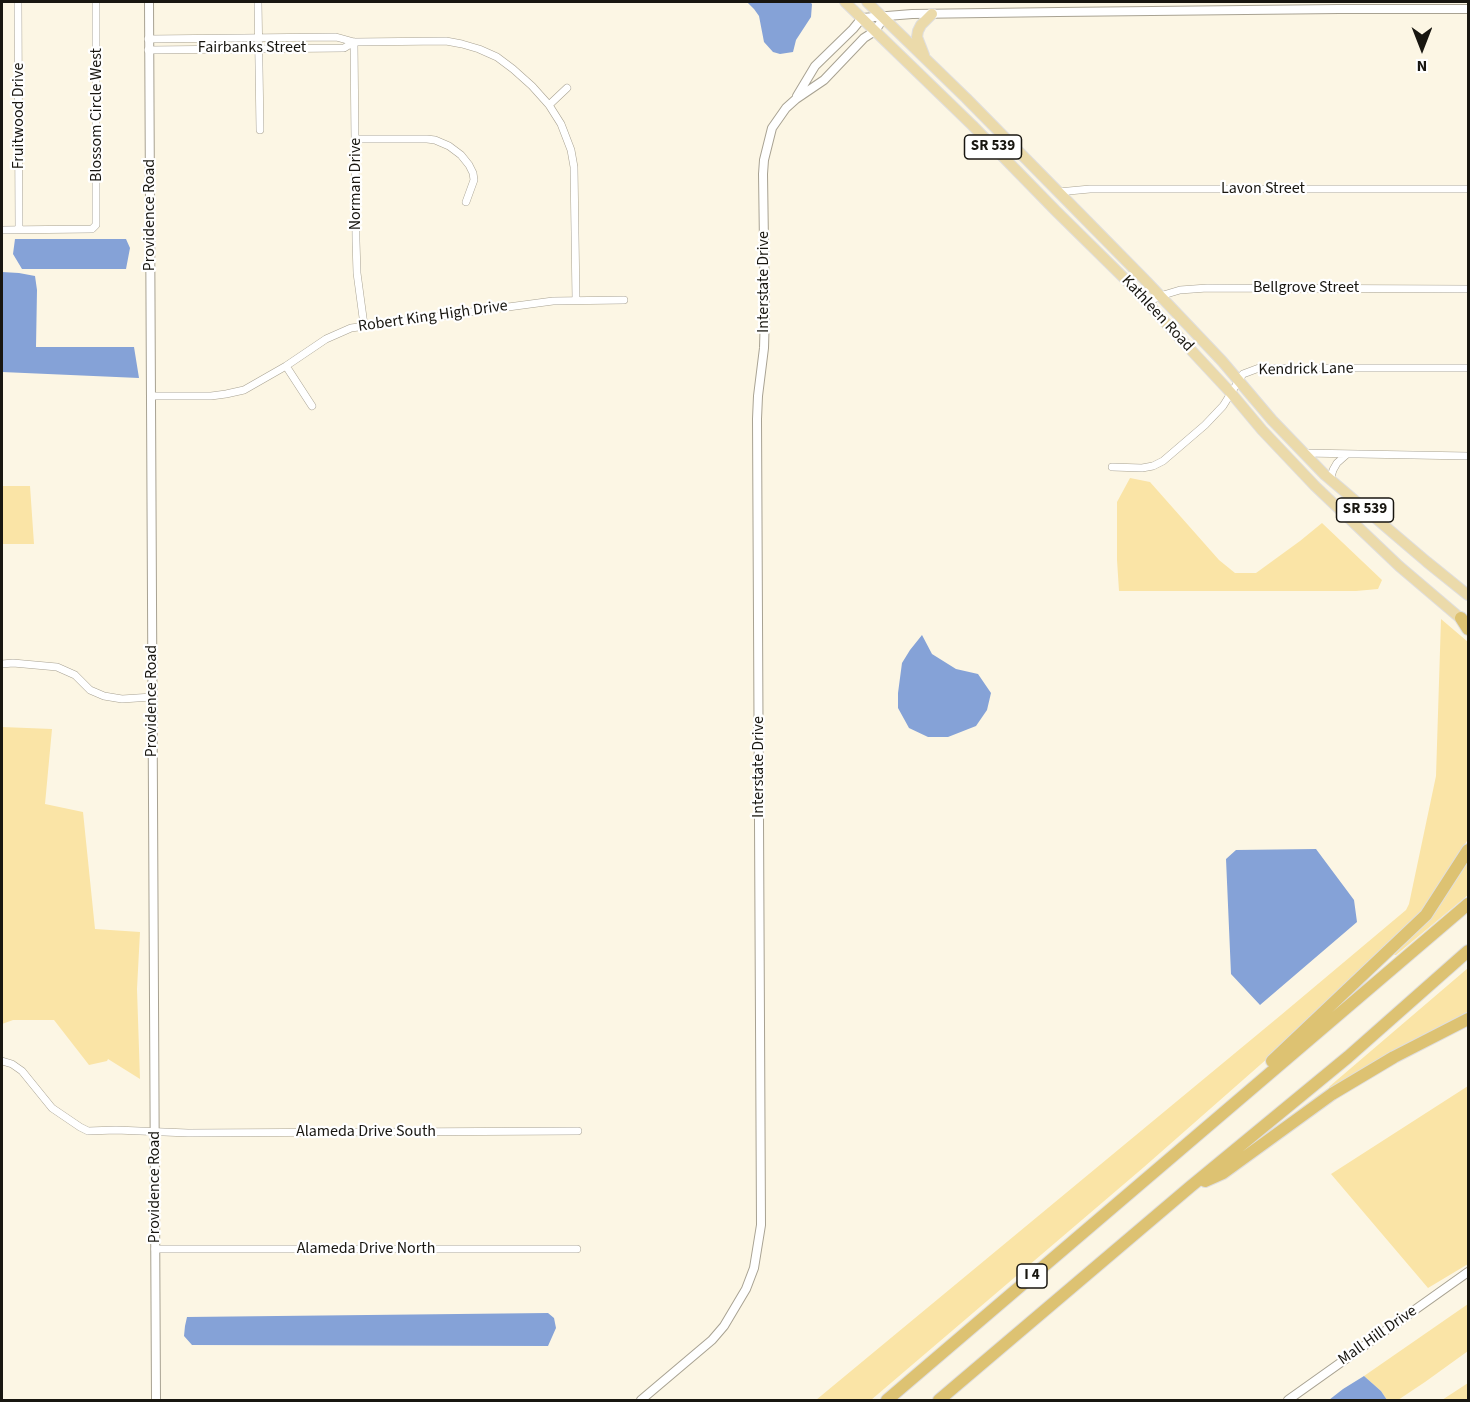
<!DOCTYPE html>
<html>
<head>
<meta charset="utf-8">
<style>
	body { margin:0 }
	#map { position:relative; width:1470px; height:1402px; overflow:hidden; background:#fcf6e4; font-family:"Source Sans 3",sans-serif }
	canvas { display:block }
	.frame { position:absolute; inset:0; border:3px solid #181610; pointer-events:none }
	.north { position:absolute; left:1392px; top:18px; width:60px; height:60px; -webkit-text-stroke:4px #fff; paint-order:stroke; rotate:180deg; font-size:16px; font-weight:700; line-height:24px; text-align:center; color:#181610 }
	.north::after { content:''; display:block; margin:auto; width:21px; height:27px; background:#181610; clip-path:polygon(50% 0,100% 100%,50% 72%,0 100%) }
</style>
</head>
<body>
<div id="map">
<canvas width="1470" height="1402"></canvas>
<div class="frame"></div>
<div class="north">N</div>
</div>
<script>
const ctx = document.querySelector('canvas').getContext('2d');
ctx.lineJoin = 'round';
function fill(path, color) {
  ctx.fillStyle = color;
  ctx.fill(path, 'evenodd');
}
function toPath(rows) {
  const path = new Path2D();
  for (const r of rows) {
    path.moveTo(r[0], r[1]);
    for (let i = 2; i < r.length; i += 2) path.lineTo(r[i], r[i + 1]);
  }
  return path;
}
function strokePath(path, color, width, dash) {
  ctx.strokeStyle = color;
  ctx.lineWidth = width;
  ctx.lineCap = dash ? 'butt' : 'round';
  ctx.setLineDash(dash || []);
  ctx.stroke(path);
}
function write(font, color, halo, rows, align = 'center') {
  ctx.font = font + ' "Source Sans 3",sans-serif';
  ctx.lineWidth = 4.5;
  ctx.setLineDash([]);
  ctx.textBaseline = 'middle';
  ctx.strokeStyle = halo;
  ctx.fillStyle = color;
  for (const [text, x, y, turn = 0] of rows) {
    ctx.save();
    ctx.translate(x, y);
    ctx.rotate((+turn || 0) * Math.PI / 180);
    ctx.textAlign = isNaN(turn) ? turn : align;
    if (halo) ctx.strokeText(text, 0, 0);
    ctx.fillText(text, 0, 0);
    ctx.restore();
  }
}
fill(toPath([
	[1130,478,1150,482,1219,560,1235,573,1256,573,1300,541,1322,523,1382,580,1378,589,1356,591,1119,591,1117,560,1117,502],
	[2,486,30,486,34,544,2,544],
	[1441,619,1468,642,1468,839,1447,876,1416,921,1310,1021,1144,1167,871,1400,816,1400,1281,1015,1406,910,1409,904,1436,776],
	[2,727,52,729,45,804,83,812,95,929,140,932,137,989,140,1079,108,1059,107,1061,89,1065,54,1020,13,1020,2,1024],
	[1468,859,1468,895,1396,955,1394,955,1422,924],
	[1468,968,1468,1017,1330,1091,1328,1089,1330,1086],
	[1468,1086,1468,1264,1428,1288,1331,1174],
	[1468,1304,1468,1351,1425,1382,1398,1400,1387,1400,1381,1391,1364,1376],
	[1468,1383,1468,1400,1442,1400]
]), '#fae4a6');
fill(toPath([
	[747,2,810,2,812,4,811,17,796,40,793,52,780,54,773,52,764,42,759,16,754,9],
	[15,239,126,239,130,248,126,269,22,269,13,254],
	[2,272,19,273,35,276,37,290,36,347,134,347,139,378,2,372],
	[922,635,932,654,956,669,978,674,991,693,987,710,976,726,948,737,928,737,909,728,898,708,898,693,902,663,910,650],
	[1316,849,1354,900,1357,922,1260,1005,1231,974,1226,859,1236,850],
	[548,1313,554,1318,556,1328,548,1346,192,1345,184,1336,185,1326,187,1317],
	[1364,1376,1381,1391,1387,1400,1329,1400,1343,1389]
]), '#85a2d7');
const minor = toPath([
	[18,2,19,230],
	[258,2,260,130],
	[148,39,336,37,354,42,446,41,462,44,479,49,497,57,513,69,532,86,549,105,561,124,571,150,574,167,576,300],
	[354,42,356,241,357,273,364,325],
	[148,50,344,48,354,42],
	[549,105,567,88],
	[355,139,427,139,435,140,449,146,461,155,469,165,473,173,474,180,466,202],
	[1058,192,1090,189,1468,189],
	[2,230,92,229,96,225,96,2],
	[1147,303,1160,296,1180,290,1207,288,1468,289],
	[286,366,312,406],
	[151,396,211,396,226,394,244,390,286,366,326,339,351,328,553,301,624,300],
	[1304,453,1468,456],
	[1112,467,1142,468,1153,466,1163,461,1205,425,1223,406,1243,374,1259,368,1468,368],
	[1330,480,1333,470,1337,463,1346,455],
	[2,664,13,663,57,667,75,675,90,690,104,696,122,699,152,697],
	[2,1061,12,1064,22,1071,52,1108,80,1127,88,1131,116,1130,188,1133,578,1131],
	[155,1249,577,1249]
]);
const tertiary = toPath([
	[149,2,156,1400],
	[797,96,815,66,853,29,862,18,912,14,1058,12,1339,9,1468,9],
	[641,1400,712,1340,724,1326,746,1289,754,1268,761,1225,757,419,758,396,764,348,765,313,763,174,764,160,772,128,786,108,796,99,824,80,864,38,875,31,884,17],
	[1288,1400,1468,1272]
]);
const primary = toPath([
	[845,2,972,125,1056,211,1124,278,1231,393,1262,430,1315,486,1399,566,1466,623],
	[867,2,966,98,1147,282,1222,361,1272,420,1325,475,1427,562,1468,595],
	[924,55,917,37,918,31,921,25,932,14]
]);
const motorway = toPath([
	[1461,618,1468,629],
	[1272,1061,1426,915,1468,850],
	[1205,1181,1223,1173,1332,1094,1394,1057,1468,1019],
	[887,1400,1468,904],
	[939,1400,1190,1187,1348,1057,1468,951]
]);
strokePath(minor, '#a8a292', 8);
strokePath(tertiary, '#a8a292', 10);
strokePath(primary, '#dfdede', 12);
strokePath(motorway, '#dfdede', 14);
strokePath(minor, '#fff', 7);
strokePath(tertiary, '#fff', 8);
strokePath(primary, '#ebdaaa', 10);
strokePath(motorway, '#ddc272', 12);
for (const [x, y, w] of [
	[993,147,57],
	[1365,510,57],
	[1032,1276,30]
]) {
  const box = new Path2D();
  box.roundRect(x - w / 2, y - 12, w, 24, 4.5);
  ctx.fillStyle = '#fff';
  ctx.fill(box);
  strokePath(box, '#181610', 1.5);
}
write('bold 15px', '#181610', null, [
	["SR 539",993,147],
	["SR 539",1365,510],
	["I 4",1032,1276]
]);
write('16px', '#181610', '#fff', [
	["Fairbanks Street",252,48],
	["Blossom Circle West",97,115,-90],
	["Fruitwood Drive",19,116,-90],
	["Norman Drive",356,184,-90],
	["Lavon Street",1263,189],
	["Providence Road",150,215,-90],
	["Interstate Drive",764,282,-90],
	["Bellgrove Street",1306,288],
	["Kathleen Road",1157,314,47],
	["Robert King High Drive",433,317,-8],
	["Kendrick Lane",1306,370,-1],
	["Providence Road",152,701,-90],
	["Interstate Drive",759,767,-90],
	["Alameda Drive South",366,1132],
	["Providence Road",155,1187,-90],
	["Alameda Drive North",366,1249],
	["Mall Hill Drive",1378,1336,-35]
]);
</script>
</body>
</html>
